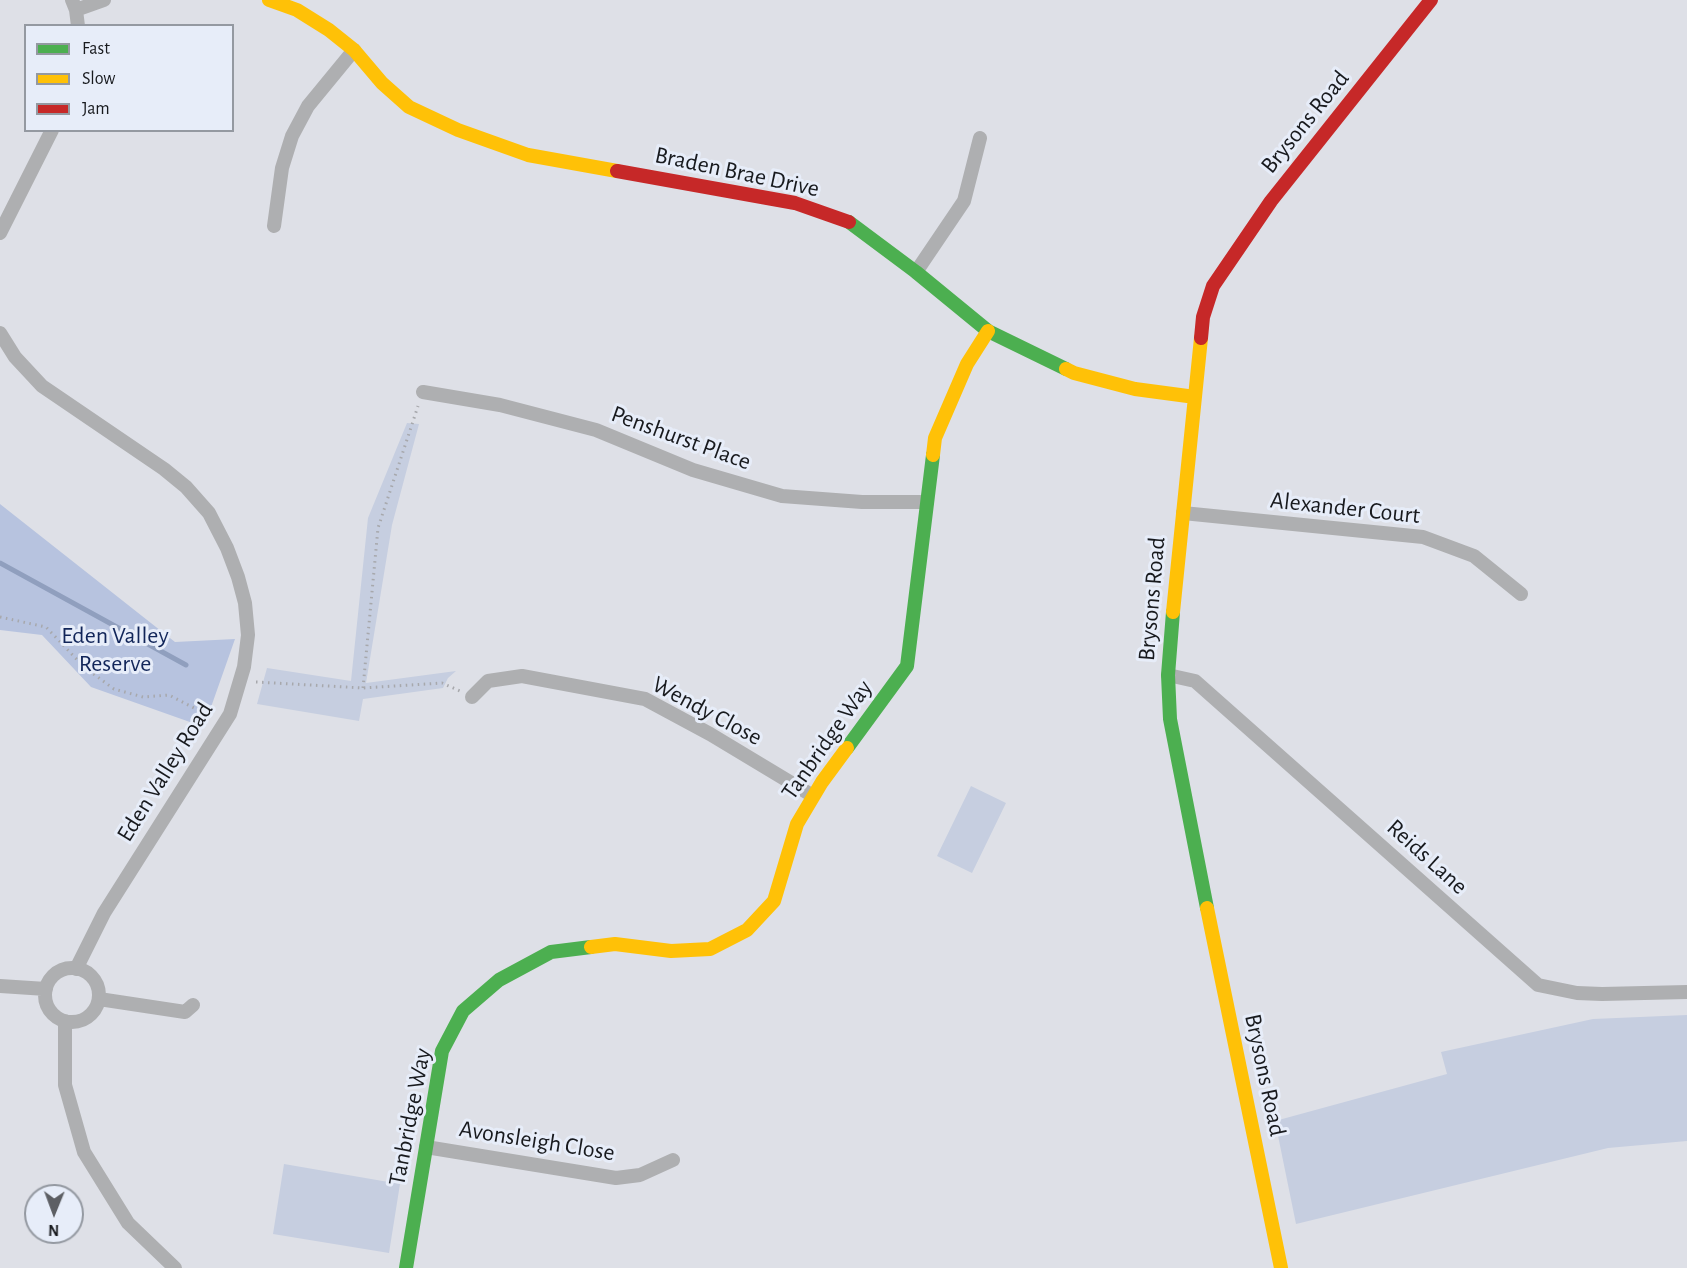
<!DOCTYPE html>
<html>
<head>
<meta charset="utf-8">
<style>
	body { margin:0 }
	#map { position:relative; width:1687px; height:1268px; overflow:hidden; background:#dee0e7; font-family:"Alegreya Sans",sans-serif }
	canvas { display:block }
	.legend { position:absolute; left:24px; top:24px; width:210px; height:108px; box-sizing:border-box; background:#e7edf9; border:2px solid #9499a1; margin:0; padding:8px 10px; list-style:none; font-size:18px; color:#181a1e }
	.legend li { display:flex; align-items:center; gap:12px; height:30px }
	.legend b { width:30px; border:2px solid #9499a1 }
	.north { position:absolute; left:24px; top:1184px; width:60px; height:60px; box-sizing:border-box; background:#e7edf9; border:2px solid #9499a1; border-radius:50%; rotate:181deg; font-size:16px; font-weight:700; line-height:24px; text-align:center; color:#181a1e }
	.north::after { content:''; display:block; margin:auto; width:21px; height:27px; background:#5d5f64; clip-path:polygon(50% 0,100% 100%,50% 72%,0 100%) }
</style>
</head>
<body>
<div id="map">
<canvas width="1687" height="1268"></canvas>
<ul class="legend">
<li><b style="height:8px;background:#4caf50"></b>Fast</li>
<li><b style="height:8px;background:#ffc107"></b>Slow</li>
<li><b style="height:8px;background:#c62828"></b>Jam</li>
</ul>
<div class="north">N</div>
</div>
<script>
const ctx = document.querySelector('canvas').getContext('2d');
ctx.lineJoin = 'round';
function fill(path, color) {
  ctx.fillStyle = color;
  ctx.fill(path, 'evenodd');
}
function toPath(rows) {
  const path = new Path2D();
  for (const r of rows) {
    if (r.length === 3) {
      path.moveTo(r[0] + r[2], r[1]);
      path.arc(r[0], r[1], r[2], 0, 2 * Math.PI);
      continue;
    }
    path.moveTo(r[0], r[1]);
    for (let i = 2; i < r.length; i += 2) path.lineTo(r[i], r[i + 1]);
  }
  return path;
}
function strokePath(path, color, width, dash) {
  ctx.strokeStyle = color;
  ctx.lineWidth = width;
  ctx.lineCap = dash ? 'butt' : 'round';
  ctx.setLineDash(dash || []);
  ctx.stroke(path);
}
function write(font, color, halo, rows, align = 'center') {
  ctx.font = font + ' "Alegreya Sans",sans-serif';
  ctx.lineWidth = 6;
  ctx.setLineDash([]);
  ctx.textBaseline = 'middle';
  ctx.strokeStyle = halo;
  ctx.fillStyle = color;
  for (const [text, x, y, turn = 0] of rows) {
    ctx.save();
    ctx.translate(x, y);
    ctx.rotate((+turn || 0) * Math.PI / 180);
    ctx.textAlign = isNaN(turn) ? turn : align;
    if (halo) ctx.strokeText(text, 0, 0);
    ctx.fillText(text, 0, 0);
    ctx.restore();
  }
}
fill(toPath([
	[407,423,419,424,392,525,366,683,456,671,448,678,443,688,363,699,359,721,257,704,267,668,351,681,368,518],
	[971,786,1006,803,972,873,937,856],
	[1687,1015,1687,1141,1608,1148,1296,1224,1275,1121,1447,1074,1441,1052,1593,1019],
	[284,1164,400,1184,389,1253,273,1234]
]), '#c6cee0');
fill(toPath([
	[0,504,175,642,235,639,204,727,91,687,42,635,0,630]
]), '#b7c3df');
strokePath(toPath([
	[0,563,186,665]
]), '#909fbe', 5);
strokePath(toPath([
	[0,617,46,627,84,667,114,689,143,697,169,695,196,709,214,712],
	[256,682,363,688,442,683,460,691],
	[363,688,378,528,418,406]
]), '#a7a8ac', 3, [1.5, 4.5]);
strokePath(toPath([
	[72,0,76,10,78,26],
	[76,10,104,0],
	[274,226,282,168,292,136,308,106,354,50],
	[0,233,52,130],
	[916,272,964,201,980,138],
	[0,333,15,357,42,386,164,469,186,487,209,513,227,548,238,577,245,603,248,635,244,667,230,714,104,913,76,969],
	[423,392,500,405,596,430,693,470,782,496,862,502,927,502],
	[1183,513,1423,537,1474,556,1521,594],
	[1168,675,1195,681,1538,985,1577,993,1602,994,1687,992],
	[472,697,488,681,522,676,645,699,710,734,813,796],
	[72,995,27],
	[0,986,46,989],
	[99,999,185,1012,193,1005],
	[65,1021,65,1085,84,1152,128,1223,175,1268],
	[426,1147,616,1178,640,1175,673,1160]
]), '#aeafb1', 14);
strokePath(toPath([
	[849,222,916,272,988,331,1066,369],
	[1173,612,1168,675,1170,719,1207,908],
	[847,748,907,666,933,455],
	[406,1268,442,1051,463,1011,499,980,551,952,591,947]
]), '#4caf50', 14);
strokePath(toPath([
	[269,0,297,10,329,30,354,50,382,83,409,107,458,130,528,155,617,171],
	[1066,369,1074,373,1135,389,1195,397],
	[933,455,935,438,967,364,988,331],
	[1173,612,1201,338],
	[1207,908,1281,1268],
	[591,947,615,944,671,951,710,949,747,930,774,901,797,824,822,782,847,748]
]), '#ffc107', 14);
strokePath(toPath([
	[617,171,795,203,849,222],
	[1201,338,1203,317,1213,286,1271,201,1431,0]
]), '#c62828', 14);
write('24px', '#181a1e', '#e7edf9', [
	["Brysons Road",1305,122,-51],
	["Braden Brae Drive",737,172,12],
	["Penshurst Place",681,438,20],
	["Alexander Court",1345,508,6],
	["Brysons Road",1152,599,-85],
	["Wendy Close",707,711,28],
	["Tanbridge Way",827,740,-55],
	["Eden Valley Road",165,772,-58],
	["Reids Lane",1427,857,42],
	["Brysons Road",1265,1075,78],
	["Tanbridge Way",410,1117,-79],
	["Avonsleigh Close",537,1141,9]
]);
write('24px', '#112559', '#e7edf9', [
	["Eden Valley",115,636],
	["Reserve",115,664]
]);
</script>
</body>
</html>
